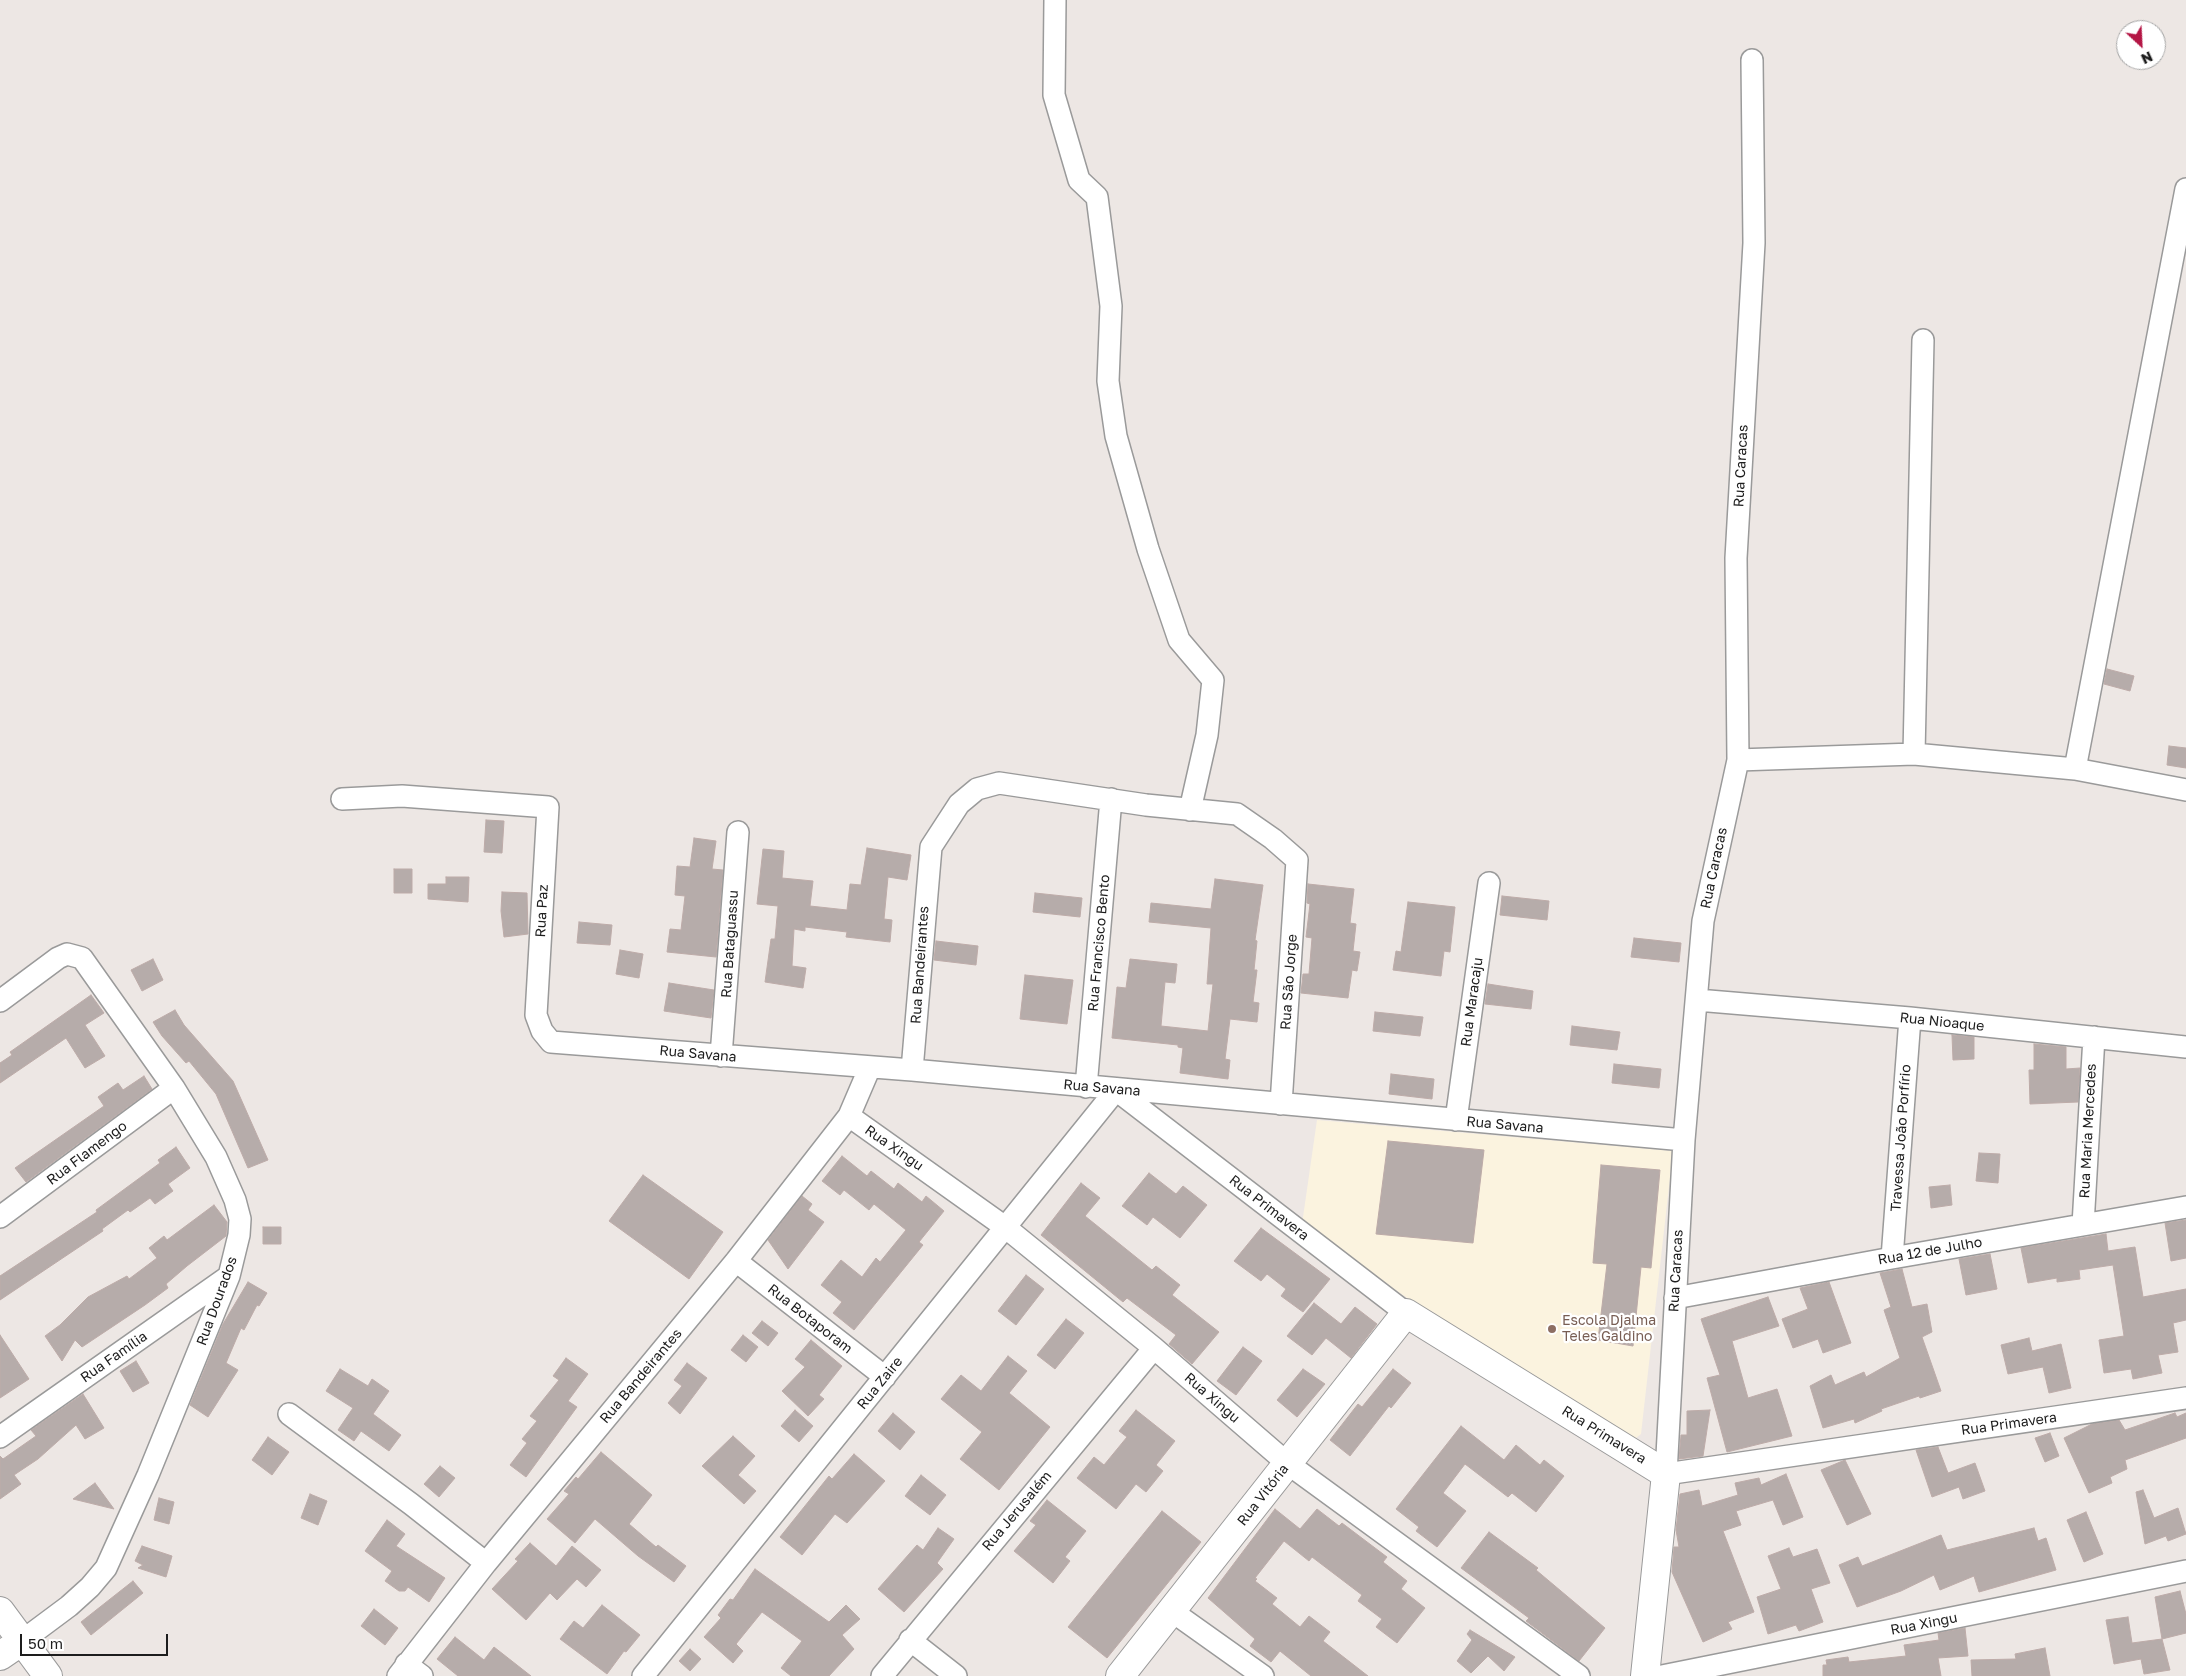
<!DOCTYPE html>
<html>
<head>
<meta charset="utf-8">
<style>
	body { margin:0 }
	#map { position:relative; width:2186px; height:1676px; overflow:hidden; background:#ede7e4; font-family:"Golos Text",sans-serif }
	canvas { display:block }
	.north { position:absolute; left:2116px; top:20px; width:50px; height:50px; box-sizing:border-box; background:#fff; border:1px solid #a5a5a5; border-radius:50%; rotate:155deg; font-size:14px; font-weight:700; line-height:20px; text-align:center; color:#1d1d1d }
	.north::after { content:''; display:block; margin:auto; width:18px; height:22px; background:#b41645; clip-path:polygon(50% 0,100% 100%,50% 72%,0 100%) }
	.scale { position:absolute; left:20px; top:1634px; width:148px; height:22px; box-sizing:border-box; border:2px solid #1d1d1d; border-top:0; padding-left:6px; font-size:15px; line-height:18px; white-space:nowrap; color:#1d1d1d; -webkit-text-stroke:4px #fff; paint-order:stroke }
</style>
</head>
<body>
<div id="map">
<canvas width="2186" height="1676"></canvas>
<div class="north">N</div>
<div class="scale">50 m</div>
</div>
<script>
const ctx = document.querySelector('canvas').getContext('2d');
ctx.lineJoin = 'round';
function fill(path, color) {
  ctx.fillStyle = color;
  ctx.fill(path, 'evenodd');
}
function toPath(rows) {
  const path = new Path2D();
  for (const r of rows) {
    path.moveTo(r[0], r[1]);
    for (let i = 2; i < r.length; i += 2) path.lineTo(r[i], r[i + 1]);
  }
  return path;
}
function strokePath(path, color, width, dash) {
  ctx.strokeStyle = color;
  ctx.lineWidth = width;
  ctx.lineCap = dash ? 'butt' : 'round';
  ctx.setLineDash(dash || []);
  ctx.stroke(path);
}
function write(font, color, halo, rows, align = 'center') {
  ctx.font = font + ' "Golos Text",sans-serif';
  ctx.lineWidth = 4.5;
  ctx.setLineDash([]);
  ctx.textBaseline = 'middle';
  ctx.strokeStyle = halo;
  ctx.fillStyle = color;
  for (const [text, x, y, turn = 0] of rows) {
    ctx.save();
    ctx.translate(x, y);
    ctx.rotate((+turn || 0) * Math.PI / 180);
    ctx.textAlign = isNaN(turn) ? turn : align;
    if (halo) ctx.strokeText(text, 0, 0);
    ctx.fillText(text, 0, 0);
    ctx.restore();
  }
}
fill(toPath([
	[1317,1120,1673,1151,1641,1434,1622,1449,1302,1224]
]), '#fbf3df');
const building = toPath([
	[2107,669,2134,676,2130,691,2104,684,2107,669],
	[2169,746,2186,748,2186,768,2167,765,2169,746],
	[486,820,504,821,502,853,484,852,486,820],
	[694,838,716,841,712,869,723,870,716,957,667,952,670,929,681,930,685,896,675,895,677,866,690,867,694,838],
	[867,848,911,855,907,880,888,877,884,919,892,920,890,942,846,937,847,932,805,927,805,931,794,929,792,966,806,968,803,988,765,982,771,939,775,939,778,906,757,904,763,849,784,851,782,878,813,881,810,906,847,910,850,884,861,885,867,848],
	[394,869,412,869,412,893,394,893,394,869],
	[446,877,469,877,468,902,428,899,428,884,446,884,446,877],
	[1215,879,1263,885,1255,940,1257,941,1254,970,1257,970,1253,1002,1259,1003,1257,1022,1230,1019,1225,1059,1230,1060,1228,1079,1180,1073,1183,1048,1178,1047,1178,1045,1112,1038,1117,987,1126,988,1130,959,1177,964,1175,983,1165,982,1161,1026,1208,1031,1213,984,1207,984,1211,928,1149,922,1151,903,1211,909,1215,879],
	[1308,884,1354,889,1350,923,1356,924,1353,951,1360,952,1357,971,1352,970,1348,998,1301,993,1303,974,1309,974,1312,938,1306,937,1310,904,1307,903,1308,884],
	[502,892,527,893,528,934,504,937,501,911,502,892],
	[1035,893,1082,898,1080,917,1033,912,1035,893],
	[1502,896,1549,901,1547,920,1500,915,1502,896],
	[1408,902,1455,907,1450,952,1444,951,1441,976,1393,970,1396,951,1401,952,1408,902],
	[579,922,612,925,610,945,577,943,579,922],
	[1634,938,1681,943,1679,962,1631,957,1634,938],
	[936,941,978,946,976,965,934,960,936,941],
	[620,950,643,954,639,978,616,974,620,950],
	[153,959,163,980,142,991,131,970,153,959],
	[1025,975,1073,980,1067,1024,1020,1019,1025,975],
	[669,983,714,990,711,1018,664,1011,669,983],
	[1488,984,1533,991,1531,1009,1485,1004,1488,984],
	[91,995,104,1013,85,1025,105,1056,85,1068,66,1038,0,1083,0,1063,12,1055,10,1052,91,995],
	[175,1010,184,1025,233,1081,268,1160,248,1168,216,1094,189,1061,186,1063,162,1036,153,1022,175,1010],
	[1375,1012,1423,1017,1420,1036,1373,1031,1375,1012],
	[1572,1026,1620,1032,1617,1050,1570,1045,1572,1026],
	[1952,1035,1974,1037,1974,1059,1953,1060,1952,1035],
	[2034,1044,2066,1047,2066,1069,2080,1068,2078,1102,2030,1104,2029,1070,2034,1070,2034,1044],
	[1614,1064,1661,1069,1659,1088,1612,1083,1614,1064],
	[1391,1074,1434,1079,1432,1099,1389,1094,1391,1074],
	[144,1076,152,1089,26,1182,15,1168,104,1106,98,1097,118,1083,123,1090,144,1076],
	[1388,1141,1484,1150,1473,1243,1376,1234,1388,1141],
	[176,1147,190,1168,168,1184,173,1191,155,1204,150,1198,130,1212,128,1210,102,1229,103,1231,0,1300,0,1276,97,1212,96,1210,160,1163,158,1160,176,1147],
	[1979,1153,2000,1154,1998,1183,1976,1181,1979,1153],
	[842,1156,867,1176,871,1171,894,1189,898,1183,922,1202,926,1196,944,1211,919,1242,923,1245,854,1330,833,1313,842,1302,821,1285,841,1260,862,1277,876,1258,880,1262,906,1230,874,1204,869,1210,844,1190,840,1195,822,1181,842,1156],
	[1601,1165,1660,1170,1651,1268,1641,1267,1633,1346,1598,1340,1607,1264,1593,1263,1601,1165],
	[1149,1173,1176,1194,1183,1186,1207,1205,1180,1238,1153,1217,1147,1225,1122,1206,1149,1173],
	[643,1175,723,1232,689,1279,609,1221,643,1175],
	[1081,1183,1100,1198,1085,1216,1152,1270,1156,1266,1180,1285,1172,1295,1219,1332,1192,1364,1169,1344,1176,1335,1127,1298,1123,1302,1041,1235,1081,1183],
	[1950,1185,1952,1205,1931,1208,1929,1187,1950,1185],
	[802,1196,812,1204,808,1210,824,1222,788,1269,768,1240,802,1196],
	[214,1205,227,1222,226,1236,187,1266,166,1284,168,1288,145,1305,82,1347,75,1340,62,1361,45,1336,60,1325,88,1297,127,1276,129,1279,157,1258,149,1248,164,1236,167,1240,214,1205],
	[2186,1220,2186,1258,2171,1261,2165,1223,2186,1220],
	[263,1227,281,1227,281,1244,263,1244,263,1227],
	[1261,1228,1330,1279,1303,1312,1281,1296,1286,1289,1267,1274,1261,1281,1234,1261,1261,1228],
	[2106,1234,2108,1251,2135,1247,2143,1297,2186,1289,2186,1320,2173,1323,2178,1352,2158,1355,2162,1373,2133,1379,2131,1369,2104,1373,2099,1340,2124,1336,2113,1265,2079,1270,2080,1279,2057,1282,2057,1278,2028,1283,2021,1248,2106,1234],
	[1990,1254,1997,1289,1966,1295,1959,1259,1990,1254],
	[1902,1269,1912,1307,1927,1304,1932,1332,1922,1337,1941,1391,1920,1398,1919,1396,1881,1409,1882,1411,1855,1423,1854,1419,1823,1428,1810,1386,1831,1375,1835,1385,1864,1372,1866,1377,1900,1358,1884,1310,1891,1307,1880,1273,1902,1269],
	[1026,1275,1044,1289,1016,1325,998,1311,1026,1275],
	[248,1282,267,1293,259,1306,257,1305,244,1330,241,1328,226,1363,238,1370,208,1417,190,1405,223,1324,248,1282],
	[1829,1282,1851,1343,1823,1353,1818,1339,1793,1348,1782,1319,1808,1309,1800,1288,1829,1282],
	[1768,1297,1779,1326,1732,1341,1748,1398,1777,1389,1792,1436,1727,1452,1707,1378,1720,1375,1701,1319,1768,1297],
	[1314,1303,1341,1324,1355,1307,1377,1324,1351,1358,1326,1338,1312,1355,1287,1336,1314,1303],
	[1066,1319,1084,1333,1055,1369,1037,1355,1066,1319],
	[762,1321,778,1333,768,1346,752,1333,762,1321],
	[0,1335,29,1379,0,1398,0,1335],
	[743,1335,758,1347,746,1362,731,1350,743,1335],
	[2029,1338,2032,1351,2061,1344,2071,1388,2049,1393,2043,1367,2008,1374,2001,1345,2029,1338],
	[811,1340,842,1366,819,1395,824,1399,808,1416,782,1391,805,1367,795,1359,811,1340],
	[1243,1347,1262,1361,1236,1395,1217,1381,1243,1347],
	[1008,1356,1027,1371,1009,1393,1050,1427,999,1490,960,1459,982,1432,941,1399,961,1375,981,1391,1008,1356],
	[566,1358,588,1374,568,1401,577,1407,526,1477,510,1465,527,1443,522,1439,537,1421,530,1416,559,1380,553,1376,566,1358],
	[136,1361,149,1383,133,1392,120,1371,136,1361],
	[687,1363,707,1378,680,1414,668,1403,682,1386,674,1380,687,1363],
	[340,1369,368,1386,372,1379,389,1391,373,1414,401,1435,389,1451,361,1431,354,1441,338,1430,353,1408,326,1391,340,1369],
	[1303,1369,1325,1384,1297,1417,1277,1400,1303,1369],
	[1393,1369,1411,1383,1391,1408,1389,1406,1350,1456,1330,1440,1358,1404,1362,1407,1393,1369],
	[83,1394,104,1428,85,1439,76,1425,38,1459,14,1475,21,1484,0,1499,0,1456,3,1459,36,1436,31,1430,83,1394],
	[795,1410,813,1426,799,1442,781,1426,795,1410],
	[1136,1410,1175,1441,1156,1465,1163,1471,1146,1492,1136,1484,1116,1509,1077,1478,1094,1457,1104,1465,1127,1437,1119,1431,1136,1410],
	[1710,1410,1703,1456,1679,1459,1681,1435,1687,1435,1687,1411,1710,1410],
	[893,1413,915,1432,900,1450,878,1431,893,1413],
	[2175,1413,2177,1417,2186,1413,2186,1438,2125,1460,2127,1469,2110,1477,2112,1483,2089,1493,2064,1438,2092,1424,2119,1420,2125,1430,2175,1413],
	[1461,1426,1504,1460,1516,1445,1540,1465,1544,1460,1564,1476,1536,1512,1512,1493,1508,1497,1465,1464,1443,1493,1466,1511,1437,1547,1416,1531,1419,1527,1396,1509,1461,1426],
	[2050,1433,2059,1456,2045,1462,2035,1438,2050,1433],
	[733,1436,755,1456,738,1475,756,1491,744,1504,702,1466,733,1436],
	[268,1437,289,1452,272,1475,252,1460,268,1437],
	[1938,1447,1948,1473,1975,1463,1985,1491,1963,1499,1959,1487,1932,1497,1916,1450,1938,1447],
	[601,1452,652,1495,629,1524,656,1547,658,1545,686,1566,674,1582,638,1556,595,1519,575,1543,547,1519,569,1494,564,1491,576,1477,578,1479,601,1452],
	[854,1454,885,1481,847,1523,835,1514,802,1555,780,1537,829,1476,832,1479,854,1454],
	[1845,1460,1871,1514,1847,1525,1821,1470,1845,1460],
	[440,1466,455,1478,439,1497,424,1484,440,1466],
	[1786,1474,1803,1517,1783,1525,1773,1500,1736,1511,1741,1525,1723,1531,1754,1612,1728,1622,1732,1629,1703,1642,1672,1572,1674,1547,1679,1547,1676,1530,1680,1494,1699,1490,1702,1506,1738,1495,1735,1483,1759,1478,1761,1485,1786,1474],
	[921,1475,946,1495,930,1515,905,1496,921,1475],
	[95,1483,114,1509,73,1499,95,1483],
	[2143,1490,2154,1518,2178,1508,2186,1534,2168,1541,2166,1536,2145,1544,2136,1492,2143,1490],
	[310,1494,327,1501,318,1525,301,1518,310,1494],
	[159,1498,174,1502,169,1524,154,1520,159,1498],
	[1047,1500,1086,1531,1065,1557,1070,1561,1053,1583,1014,1551,1036,1525,1030,1521,1047,1500],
	[1275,1509,1300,1529,1317,1509,1339,1526,1342,1523,1387,1557,1383,1562,1407,1581,1401,1589,1425,1608,1397,1643,1376,1627,1382,1619,1358,1601,1362,1595,1312,1557,1309,1561,1284,1541,1255,1578,1257,1579,1255,1581,1277,1598,1272,1604,1300,1627,1309,1616,1330,1632,1323,1641,1368,1676,1311,1676,1280,1651,1271,1662,1250,1646,1255,1639,1208,1598,1275,1509],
	[1162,1511,1201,1542,1107,1658,1068,1627,1162,1511],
	[2086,1512,2103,1554,2084,1562,2067,1520,2086,1512],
	[387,1520,405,1534,396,1546,445,1578,429,1602,408,1587,405,1591,399,1591,385,1581,392,1571,365,1551,387,1520],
	[938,1528,954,1539,937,1563,943,1569,904,1612,878,1589,917,1545,923,1550,938,1528],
	[2034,1528,2038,1541,2046,1538,2056,1570,1979,1592,1974,1576,1940,1590,1934,1575,1901,1591,1857,1607,1839,1565,1858,1557,1862,1566,1941,1535,1947,1550,2034,1528],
	[1489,1532,1538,1568,1536,1570,1605,1628,1579,1661,1526,1621,1529,1618,1461,1568,1489,1532],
	[530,1543,556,1566,572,1546,601,1570,586,1587,577,1579,557,1600,550,1593,526,1620,492,1589,518,1561,515,1559,530,1543],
	[142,1546,172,1556,166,1577,138,1568,143,1565,135,1561,142,1546],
	[1789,1548,1793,1557,1817,1549,1830,1583,1811,1589,1823,1622,1799,1631,1796,1625,1768,1634,1757,1597,1781,1589,1768,1556,1789,1548],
	[755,1569,829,1622,846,1605,860,1619,842,1635,854,1649,829,1676,791,1676,781,1668,802,1641,762,1612,736,1644,743,1651,733,1663,704,1637,721,1618,718,1615,730,1599,733,1600,755,1569],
	[133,1581,143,1593,91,1635,81,1622,133,1581],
	[2180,1591,2186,1614,2186,1633,2162,1639,2155,1597,2180,1591],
	[602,1605,640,1635,626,1652,624,1651,607,1674,560,1639,574,1621,583,1628,602,1605],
	[374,1609,398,1628,385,1645,361,1626,374,1609],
	[2128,1617,2132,1643,2162,1639,2170,1670,2144,1674,2141,1659,2114,1664,2106,1620,2128,1617],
	[1965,1628,1968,1656,1938,1658,1941,1676,1823,1676,1823,1665,1827,1665,1826,1660,1848,1657,1849,1662,1906,1656,1904,1645,1939,1640,1938,1633,1965,1628],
	[1470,1630,1515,1657,1504,1671,1488,1656,1471,1673,1457,1661,1472,1640,1467,1634,1470,1630],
	[455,1637,484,1660,494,1647,531,1676,458,1676,437,1659,455,1637],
	[2045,1648,2050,1676,1972,1676,1971,1660,2016,1659,2015,1654,2045,1648],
	[690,1649,701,1659,690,1671,679,1661,690,1649]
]);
fill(building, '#b6acaa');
strokePath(building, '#bdaba8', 1);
const minor = toPath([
	[1055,0,1054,95,1079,180,1097,197,1111,306,1108,381,1116,436,1148,549,1179,640,1213,680,1207,735,1190,810],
	[1752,60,1754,243,1736,558,1738,760,1703,921,1684,1140,1666,1474,2186,1398],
	[1914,754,1923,340],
	[1738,760,1914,754,2075,769,2186,790],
	[2075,769,2186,189],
	[342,799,402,796,548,807,536,1015,542,1031,551,1042,912,1070,1684,1140],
	[1697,1000,1910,1018,2186,1047],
	[0,1001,58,958,67,954,82,958,174,1088,216,1157,235,1200,240,1219,239,1235,229,1276,148,1475,106,1568,90,1587,69,1606,22,1641],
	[721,1056,738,832],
	[912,1070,931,847,959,804,977,789,999,783,1146,805,1237,814,1273,839,1297,860,1281,1104],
	[1086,1087,1111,799],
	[849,1116,1005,1227,1154,1348,1287,1463,1579,1676],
	[1456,1120,1489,883],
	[0,1217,174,1088],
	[2083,1225,2094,1037],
	[1892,1258,1910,1018],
	[736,1261,885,1377],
	[1675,1298,1892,1258,2186,1207],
	[289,1414,411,1504,486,1563],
	[0,1437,229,1276],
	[1173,1612,1263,1676],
	[910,1640,956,1676],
	[406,1664,422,1676],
	[398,1676,486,1563,736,1261,849,1116,870,1067],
	[643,1676,1116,1090,1406,1313],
	[882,1676,1154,1348],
	[1662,1676,2186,1571]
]);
const tertiary = toPath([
	[0,1611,48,1676],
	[0,1656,22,1641],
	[1120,1676,1406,1313,1666,1474,1645,1676]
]);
strokePath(minor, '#9a9a9a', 24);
strokePath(tertiary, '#9a9a9a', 30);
strokePath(minor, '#fff', 21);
strokePath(tertiary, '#fff', 28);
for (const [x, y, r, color] of [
	[1552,1329,5,"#8d6e63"]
]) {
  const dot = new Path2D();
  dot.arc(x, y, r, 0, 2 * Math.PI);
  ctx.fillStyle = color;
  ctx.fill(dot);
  strokePath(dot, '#fff', 2);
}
write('14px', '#1d1d1d', '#fff', [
	["Rua Caracas",1741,466,-87],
	["Rua Caracas",1714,868,-78],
	["Rua Paz",542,911,-87],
	["Rua Francisco Bento",1099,943,-85],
	["Rua Bataguassu",730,944,-86],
	["Rua Bandeirantes",920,965,-86],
	["Rua São Jorge",1289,982,-86],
	["Rua Maracaju",1472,1002,-82],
	["Rua Nioaque",1942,1022,6],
	["Rua Savana",698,1054,5],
	["Rua Savana",1102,1088,5],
	["Rua Savana",1505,1125,5],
	["Rua Maria Mercedes",2088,1131,-87],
	["Travessa João Porfírio",1901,1138,-86],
	["Rua Xingu",894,1148,35],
	["Rua Flamengo",87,1153,-37],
	["Rua Primavera",1269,1208,38],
	["Rua 12 de Julho",1930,1251,-10],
	["Rua Caracas",1676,1271,-87],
	["Rua Dourados",217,1301,-70],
	["Rua Botaporam",810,1319,38],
	["Rua Família",114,1357,-35],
	["Rua Bandeirantes",641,1376,-50],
	["Rua Zaire",880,1383,-51],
	["Rua Xingu",1212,1398,41],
	["Rua Primavera",2009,1424,-8],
	["Rua Primavera",1604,1435,32],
	["Rua Vitória",1263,1495,-52],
	["Rua Jerusalém",1017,1511,-50],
	["Rua Xingu",1924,1624,-11]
]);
write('14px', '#785e54', '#fff', [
	["Escola Djalma",1562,1321],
	["Teles Galdino",1562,1337]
], 'left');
</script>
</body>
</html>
